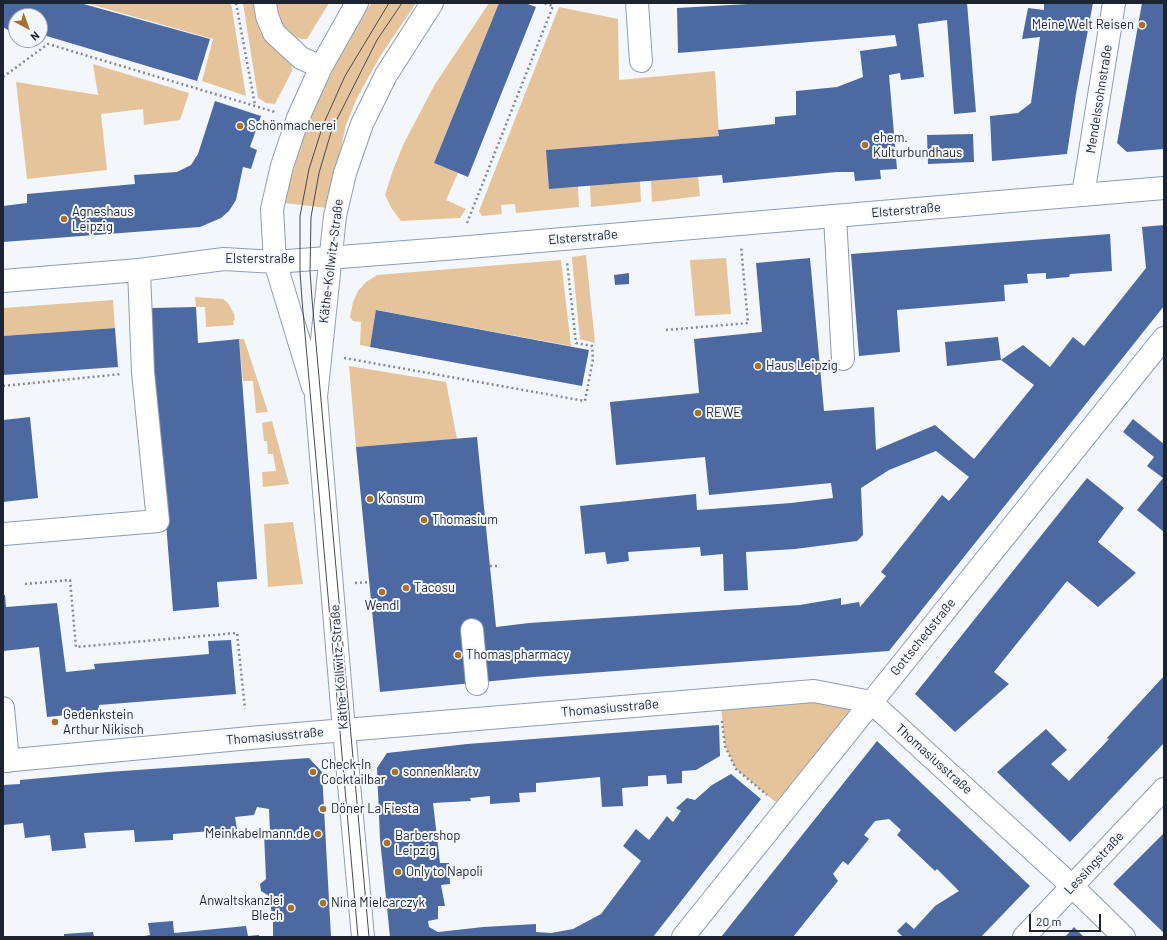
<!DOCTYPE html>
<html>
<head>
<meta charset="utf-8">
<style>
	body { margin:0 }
	#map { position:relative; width:1167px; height:940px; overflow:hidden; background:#f3f7fc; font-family:Barlow,sans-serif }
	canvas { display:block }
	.frame { position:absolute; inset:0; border:4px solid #1e242f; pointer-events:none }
	.north { position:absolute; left:8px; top:8px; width:40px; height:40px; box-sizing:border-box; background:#f3f7fc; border:1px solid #9ea3aa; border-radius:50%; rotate:139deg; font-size:11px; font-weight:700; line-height:16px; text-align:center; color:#1e242f }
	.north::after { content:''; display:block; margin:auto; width:14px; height:18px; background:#a6722a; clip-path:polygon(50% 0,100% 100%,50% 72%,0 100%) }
	.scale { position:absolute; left:1029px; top:914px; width:72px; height:18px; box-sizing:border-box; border:2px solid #1e242f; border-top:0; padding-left:5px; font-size:12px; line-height:14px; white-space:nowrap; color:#1e242f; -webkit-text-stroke:3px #f3f7fc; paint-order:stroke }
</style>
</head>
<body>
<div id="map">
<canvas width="1167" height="940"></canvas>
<div class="frame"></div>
<div class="north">N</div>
<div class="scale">20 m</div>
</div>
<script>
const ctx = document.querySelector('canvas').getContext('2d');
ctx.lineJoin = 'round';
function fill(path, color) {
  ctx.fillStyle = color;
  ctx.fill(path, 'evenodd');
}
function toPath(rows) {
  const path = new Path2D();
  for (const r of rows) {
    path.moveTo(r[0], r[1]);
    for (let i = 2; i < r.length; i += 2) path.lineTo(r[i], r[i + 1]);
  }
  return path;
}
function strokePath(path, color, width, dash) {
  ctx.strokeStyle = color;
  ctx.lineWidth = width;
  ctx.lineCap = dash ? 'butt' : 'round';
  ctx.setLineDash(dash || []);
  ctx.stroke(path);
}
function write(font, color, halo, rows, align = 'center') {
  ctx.font = font + ' Barlow,sans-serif';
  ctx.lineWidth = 4;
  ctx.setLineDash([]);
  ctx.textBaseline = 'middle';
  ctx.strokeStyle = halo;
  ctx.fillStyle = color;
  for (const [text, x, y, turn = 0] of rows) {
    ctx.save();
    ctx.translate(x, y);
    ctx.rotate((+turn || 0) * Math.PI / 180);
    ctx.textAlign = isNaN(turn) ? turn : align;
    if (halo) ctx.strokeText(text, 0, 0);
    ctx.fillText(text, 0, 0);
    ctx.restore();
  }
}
fill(toPath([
	[86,3,231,3,246,96,202,81,213,39],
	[243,3,254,3,260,32,267,42,291,64,292,71,275,104,266,103,258,98],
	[276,3,329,3,307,39,302,39,297,38,287,31,280,21],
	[371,3,416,3,379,58,357,98,346,125,327,208,284,203,303,137,316,103,347,43],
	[489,3,499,3,434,163,458,173,446,200,466,209,460,218,401,221,392,209,385,195,393,170,404,143,435,84],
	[559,7,618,19,619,80,715,71,719,136,547,150,549,188,578,186,579,207,516,213,515,204,501,205,502,214,482,216,479,211],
	[93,64,189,93,180,120,144,125,143,109,101,114,107,170,27,179,16,82,98,95],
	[698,176,700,196,652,202,651,180],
	[640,181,641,202,591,207,590,185],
	[586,255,595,343,580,339,572,259,572,257],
	[726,258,731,314,695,316,690,260],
	[561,260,571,346,377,310,370,347,360,345,361,322,353,321,350,317,353,302,358,291,366,282,377,275],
	[195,297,223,299,228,303,234,314,235,320,233,321,234,325,206,327,205,307,196,307],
	[113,300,115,328,3,336,3,308],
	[239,339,244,339,268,412,256,413,253,381,243,381],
	[349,366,446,382,457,439,356,447],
	[272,421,289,484,263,487,262,472,276,471,273,454,268,454,267,441,264,441,262,423],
	[293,522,303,584,268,587,264,524],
	[720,698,871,702,785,810,736,769,725,746]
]), '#e6c49b');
fill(toPath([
	[3,3,80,3,210,39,197,81,40,34,40,16,16,16,16,35,3,27],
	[499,3,525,3,536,7,468,177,434,163],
	[766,3,967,3,976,112,954,114,947,20,918,24,924,77,901,80,900,73,889,75,897,169,880,170,881,179,855,181,854,172,837,172,723,183,722,175,549,189,546,150,719,136,718,130,775,124,775,117,796,115,796,91,837,87,863,77,860,51,897,46,895,35,678,53,677,8],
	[1044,3,1093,3,1076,94,1067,154,992,161,990,116,1018,113,1031,103,1040,37,1022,39,1028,8,1044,10],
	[1142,3,1164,3,1164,149,1127,152,1117,143],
	[215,101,261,116,250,147,257,150,251,169,243,167,236,200,229,211,221,218,200,227,3,242,3,206,27,203,27,194,135,184,134,175,177,172,191,165,198,154],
	[973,134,974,162,928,164,927,135],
	[1164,225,1164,306,889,651,534,677,380,692,356,447,477,437,496,627,529,623,800,605,841,598,841,605,859,602,860,607,886,576,881,572,942,495,949,501,969,477,936,451,889,470,861,488,863,535,857,541,795,549,746,552,748,590,724,591,723,554,701,556,700,547,628,552,629,561,607,564,605,552,585,554,580,506,696,494,697,510,791,503,833,498,831,483,709,495,705,457,616,465,610,402,699,393,694,339,762,332,756,263,810,258,824,411,874,407,876,450,935,425,974,459,1034,385,1001,360,947,366,945,342,998,337,1001,360,1023,345,1050,367,1073,337,1084,346,1146,268,1142,227],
	[1110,234,1112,271,1070,274,1069,277,1046,279,1046,273,1027,274,1028,283,1004,285,1005,301,897,310,900,352,859,356,851,254],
	[629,273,629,284,615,285,614,275],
	[196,307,198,343,239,339,257,579,217,582,219,607,173,611,152,347,152,308],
	[376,310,589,350,582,386,370,347],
	[115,328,118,367,3,375,3,336],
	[30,417,38,498,3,502,3,420],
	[1133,419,1164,444,1164,532,1137,510,1163,478,1147,466,1154,457,1123,432],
	[1087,478,1124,508,1098,542,1136,573,1098,607,1067,581,994,672,1009,684,955,732,915,694],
	[3,595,5,595,6,607,57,603,66,672,95,669,94,664,209,654,208,641,231,640,236,694,99,705,99,712,47,717,39,647,3,651],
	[1164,676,1164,743,1070,842,997,772,1046,729,1067,750,1051,764,1069,781,1109,739,1107,738],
	[719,725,720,756,696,770,682,771,682,783,667,784,666,775,648,776,648,786,622,788,623,806,602,807,600,777,536,783,536,792,519,793,520,802,490,804,490,796,470,798,471,801,433,803,440,863,449,863,450,884,441,885,445,906,438,906,438,919,428,921,429,927,438,932,483,927,536,924,536,932,551,933,573,929,601,914,641,861,623,846,636,829,649,840,667,816,673,822,681,811,676,808,687,798,695,800,712,785,731,774,761,799,653,937,390,937,380,839,377,768,387,753,467,744],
	[877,741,1030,886,981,937,903,937,897,931,906,922,914,929,935,906,959,891,937,869,935,871,897,835,901,830,889,819,875,821,864,835,869,839,848,865,843,861,833,874,838,881,793,937,721,937],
	[309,758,322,772,331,937,273,937,273,920,269,896,261,891,260,884,266,879,264,833,270,832,269,809,257,807,254,815,235,817,237,829,173,834,173,840,135,842,134,830,84,833,86,848,52,851,50,835,25,838,23,823,3,825,3,785,20,784,20,780,108,772],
	[1164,833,1164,933,1113,884],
	[173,921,174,933,246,926,248,936,259,935,259,937,139,937,150,935,148,923],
	[1074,927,1084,937,1065,937],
	[93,932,94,937,64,937,64,934]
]), '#4c6aa1');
const minor = toPath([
	[265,3,267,16,274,33,301,58,321,67],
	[637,3,641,61],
	[1083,195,1114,3],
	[835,217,843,359],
	[3,281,139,270,224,259,275,262,457,248,1164,188],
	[313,387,275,262,272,209,282,166,298,118,321,67,357,3],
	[4,534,158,521,143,372,139,270],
	[472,630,477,684],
	[3,708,8,761],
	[3,761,261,737,814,691,871,702,1072,886,1124,937],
	[363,937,344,730,316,397,335,216,345,173,362,124,386,75,432,3],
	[683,937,1164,338],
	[1024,937,1164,789]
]);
strokePath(minor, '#8d9cb7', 24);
strokePath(toPath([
	[236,3,255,105],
	[3,77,48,44,275,112],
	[467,223,553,6,543,3],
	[666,330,748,323,741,246],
	[344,358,585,401,593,359,592,346,576,343,567,262],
	[3,386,121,374],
	[490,566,497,566],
	[355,583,370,582],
	[25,584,70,580,76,647,237,633,245,709],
	[722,721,725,746,736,769,767,795]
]), '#858a92', 2.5, [2, 3]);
strokePath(minor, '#fff', 22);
strokePath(toPath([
	[358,937,302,300,300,272,300,216,309,169,323,125,345,76,389,3],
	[369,937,312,299,310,271,311,217,319,173,332,129,377,40,402,3]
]), '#444a54', 1);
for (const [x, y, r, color] of [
	[1142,25,4,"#a6722a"],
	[240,126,4,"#a6722a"],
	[865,145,4,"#a6722a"],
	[64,219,4,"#a6722a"],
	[758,366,4,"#a6722a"],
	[698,413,4,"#a6722a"],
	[370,499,4,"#a6722a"],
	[424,520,4,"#a6722a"],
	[406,588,4,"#a6722a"],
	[382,592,4,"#a6722a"],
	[458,655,4,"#a6722a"],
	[55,722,4,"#a6722a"],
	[313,772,4,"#a6722a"],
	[395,772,4,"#a6722a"],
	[323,809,4,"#a6722a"],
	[318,834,4,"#a6722a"],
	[387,843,4,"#a6722a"],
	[398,872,4,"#a6722a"],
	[323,903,4,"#a6722a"],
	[291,908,4,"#a6722a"]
]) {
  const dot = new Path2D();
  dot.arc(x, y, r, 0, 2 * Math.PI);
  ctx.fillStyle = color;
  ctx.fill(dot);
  strokePath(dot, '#f3f7fc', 1.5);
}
write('13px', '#1e242f', '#f3f7fc', [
	["Meine Welt Reisen",1134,25,"right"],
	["Schönmacherei",248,126],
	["ehem.",873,138],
	["Kulturbundhaus",873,153],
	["Agneshaus",72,212],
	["Leipzig",72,227],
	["Haus Leipzig",766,366],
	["REWE",706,413],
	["Konsum",378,499],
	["Thomasium",432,520],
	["Tacosu",414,588],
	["Wendl",382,606,"center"],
	["Thomas pharmacy",466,655],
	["Gedenkstein",63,715],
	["Arthur Nikisch",63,730],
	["Check-In",321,765],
	["Cocktailbar",321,780],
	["sonnenklar.tv",403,772],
	["Döner La Fiesta",331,809],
	["Meinkabelmann.de",310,834,"right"],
	["Barbershop",395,836],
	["Leipzig",395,851],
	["Only to Napoli",406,872],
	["Anwaltskanzlei",283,901,"right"],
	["Blech",283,916,"right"],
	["Nina Mielcarczyk",331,903]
], 'left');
write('13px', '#1e242f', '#f3f7fc', [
	["Mendelssohnstraße",1099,99,-81],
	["Elsterstraße",906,210,-5],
	["Elsterstraße",583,237,-5],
	["Elsterstraße",260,259],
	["Käthe-Kollwitz-Straße",331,261,-83],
	["Gottschedstraße",923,637,-51],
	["Käthe-Kollwitz-Straße",339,667,-94],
	["Thomasiusstraße",610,708,-5],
	["Thomasiusstraße",275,736,-5],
	["Thomasiusstraße",934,759,42],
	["Lessingstraße",1094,863,-47]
]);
</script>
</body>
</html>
